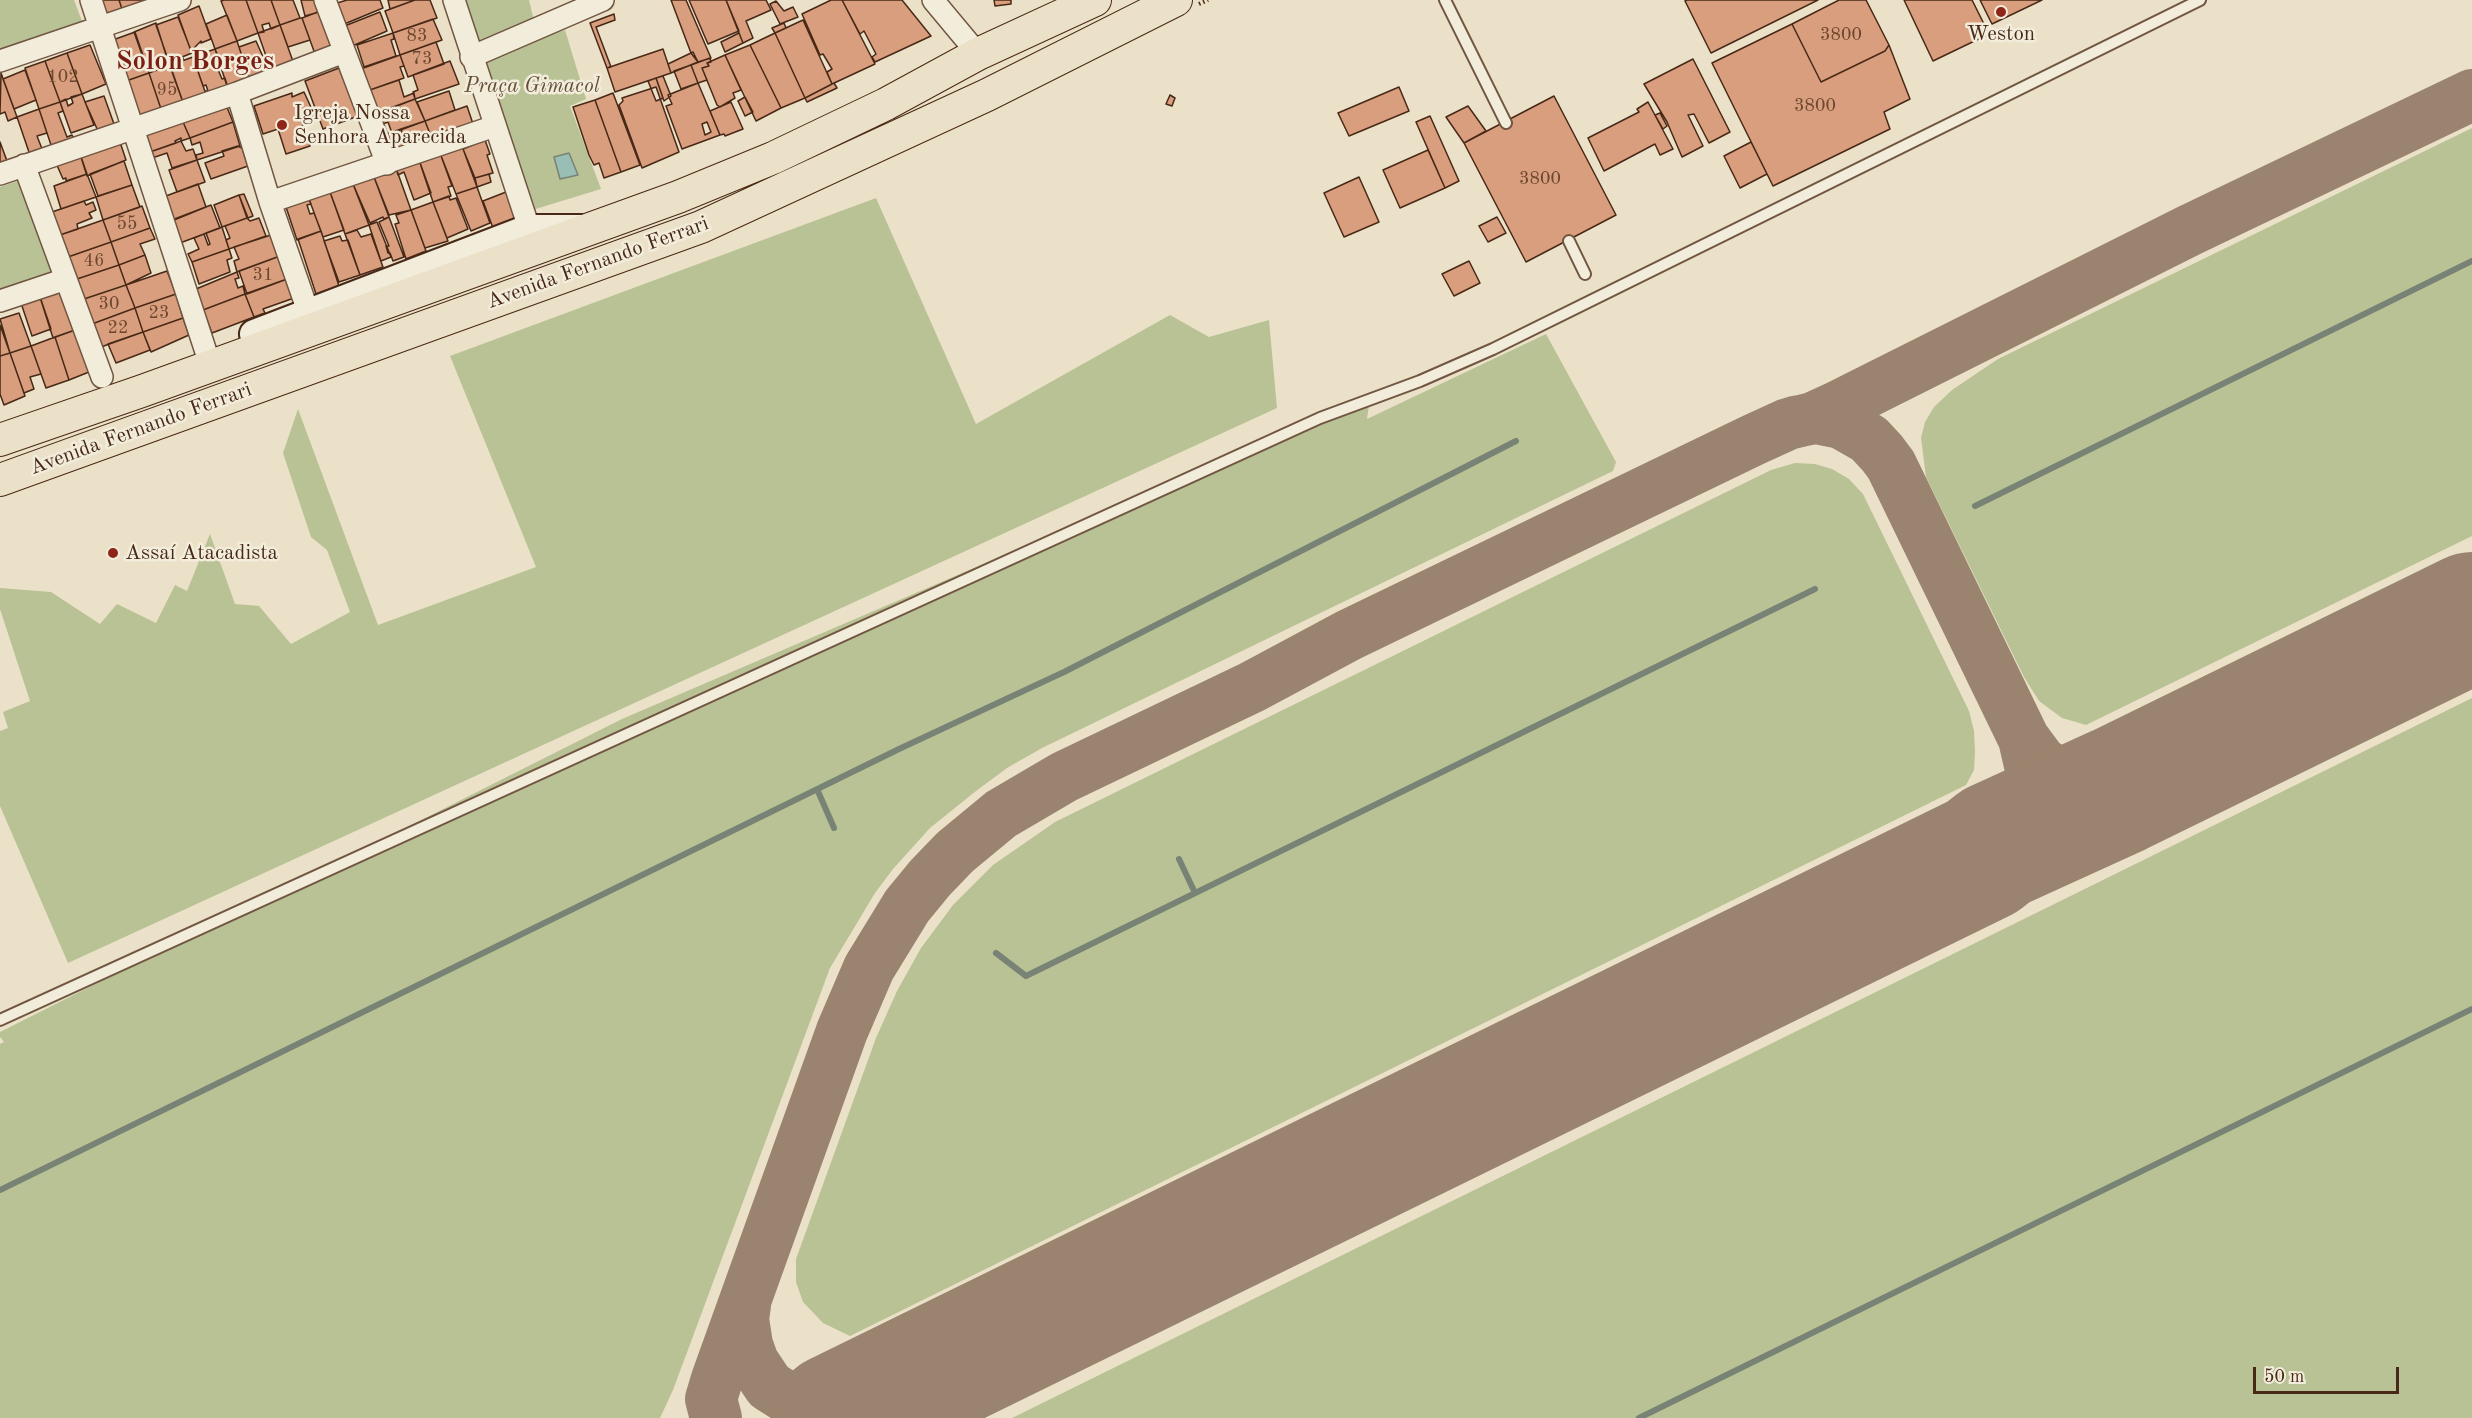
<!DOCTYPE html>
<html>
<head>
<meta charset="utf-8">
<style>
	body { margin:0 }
	#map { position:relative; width:2472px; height:1418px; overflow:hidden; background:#ebe1c8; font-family:"Old Standard TT",serif }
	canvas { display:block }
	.scale { position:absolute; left:2253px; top:1367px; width:146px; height:27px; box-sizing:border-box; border:3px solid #482816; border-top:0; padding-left:8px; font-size:18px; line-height:21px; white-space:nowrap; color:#482816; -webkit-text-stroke:4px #f2ecdb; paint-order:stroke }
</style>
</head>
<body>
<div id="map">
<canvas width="2472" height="1418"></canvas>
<div class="scale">50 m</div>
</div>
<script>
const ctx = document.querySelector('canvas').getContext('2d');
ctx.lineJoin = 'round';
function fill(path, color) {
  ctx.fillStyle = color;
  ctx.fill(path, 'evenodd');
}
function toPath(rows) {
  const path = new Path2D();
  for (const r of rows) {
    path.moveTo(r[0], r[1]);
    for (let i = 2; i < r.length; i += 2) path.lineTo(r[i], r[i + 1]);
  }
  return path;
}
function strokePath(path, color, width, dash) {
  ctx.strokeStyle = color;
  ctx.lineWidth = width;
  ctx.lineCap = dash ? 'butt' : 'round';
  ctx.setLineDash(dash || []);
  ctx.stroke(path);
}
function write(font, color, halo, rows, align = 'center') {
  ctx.font = font + ' "Old Standard TT",serif';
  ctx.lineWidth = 5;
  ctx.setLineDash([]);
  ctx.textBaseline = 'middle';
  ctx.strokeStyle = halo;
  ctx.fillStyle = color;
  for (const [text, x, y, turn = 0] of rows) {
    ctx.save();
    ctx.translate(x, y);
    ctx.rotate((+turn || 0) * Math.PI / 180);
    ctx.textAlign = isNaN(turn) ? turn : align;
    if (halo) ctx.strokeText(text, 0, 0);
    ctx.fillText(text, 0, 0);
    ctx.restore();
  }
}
fill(toPath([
	[0,0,74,0,82,21,0,54],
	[466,0,529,0,534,21,479,41,467,13],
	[565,30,586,99,570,106,601,189,529,211,478,58],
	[2472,128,2472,536,2086,725,2062,718,2039,701,2024,677,1926,477,1921,438,1925,422,1934,407,1952,390,1998,359],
	[23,179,57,274,0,291,0,187],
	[876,198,976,424,1170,315,1209,337,1269,320,1277,408,68,963,0,806,0,731,8,728,3,712,30,701,0,609,0,588,51,592,100,624,117,604,156,623,175,585,187,591,210,534,235,604,259,606,291,644,350,612,327,550,311,537,283,453,298,409,378,625,536,567,450,356],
	[1546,334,1616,462,1613,471,1042,748,1007,768,976,791,930,828,893,869,875,893,830,968,673,1390,660,1418,0,1418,0,1044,4,1042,0,1037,0,1032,622,719,1370,398,1367,419],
	[1795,463,1815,464,1832,469,1849,479,1863,494,1969,711,1974,731,1975,752,1974,770,1966,785,850,1336,823,1323,803,1302,796,1282,796,1259,876,1038,897,991,921,948,953,905,993,865,1055,822,1771,470],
	[2472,698,2472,1418,1012,1418]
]), '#b9c294');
const water = toPath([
	[569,153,578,175,560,179,554,157,569,153]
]);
fill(water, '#98beb5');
strokePath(water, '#788275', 1.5);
strokePath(toPath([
	[1975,506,2472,261],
	[817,789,834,828],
	[1179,859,1195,893],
	[996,953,1026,976,1815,589],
	[0,1190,899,749,1064,672,1516,441],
	[1639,1418,2472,1009]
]), '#788275', 6);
strokePath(toPath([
	[1794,422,1816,418,1841,423,1869,439,1882,453,1891,465,2024,739,2032,774,2028,799,2015,826,1996,846],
	[2024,739,2041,762,2054,771,2074,780,2119,790],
	[745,1305,743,1319,747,1345,753,1362,769,1386,791,1400,819,1409,839,1409,868,1403],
	[716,1418,711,1399,717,1379,842,1031,869,968,907,906,930,878,955,852,1001,814,1064,777,1252,687,1349,635,1753,440,1788,424,1813,418,1835,408,2190,230,2472,95]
]), '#9a846f', 52);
strokePath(toPath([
	[837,1418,1982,857,1996,846,2119,790,2472,617]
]), '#9a846f', 130);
const building = toPath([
	[96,0,119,0,124,15,104,22,96,0],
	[119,0,144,0,148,9,124,15,119,0],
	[224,0,246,0,258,33,237,41,221,1,224,0],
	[246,0,271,0,280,25,271,29,269,23,262,25,264,32,258,33,246,0],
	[271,0,293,0,300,18,280,25,271,0],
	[301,0,315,0,319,12,305,16,301,0],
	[347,0,380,0,383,8,342,25,334,4,347,0],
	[388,0,415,0,390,9,388,0],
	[415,0,430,0,437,18,393,33,385,11,415,0],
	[671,0,686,0,711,58,698,62,691,53,671,0],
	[689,0,726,0,739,31,708,44,689,0],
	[726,0,766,0,771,10,746,21,753,38,743,43,726,0],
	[831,0,842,0,875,64,832,84,827,72,832,69,823,54,820,55,802,14,831,0],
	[842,0,902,0,931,36,875,62,872,57,876,54,864,31,860,34,842,0],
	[994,0,1011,0,1011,4,995,6,994,0],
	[1687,0,1818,0,1711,53,1685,1,1687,0],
	[1839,0,1866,0,1889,45,1885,51,1821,82,1792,24,1839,0],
	[1904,0,1972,0,1989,34,1933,61,1904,0],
	[1980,0,2042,0,1992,24,1980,0],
	[776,1,784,11,793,7,798,17,780,24,770,4,776,1],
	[199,6,211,39,201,43,201,41,191,51,178,15,199,6],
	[323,10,334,47,315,54,302,18,323,10],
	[380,12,387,31,350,47,342,27,380,12],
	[614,14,615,20,596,27,611,67,607,68,590,23,614,14],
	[227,15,237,41,215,49,206,24,227,15],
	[178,17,192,53,182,57,184,60,170,65,156,25,178,17],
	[300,18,302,18,310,40,288,47,280,25,300,18],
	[433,19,442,40,400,55,393,33,433,19],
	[803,20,832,84,805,98,775,33,803,20],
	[156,23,167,58,146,66,134,32,156,23],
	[784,23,786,28,775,33,772,28,784,23],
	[1792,24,1821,82,1885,51,1889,45,1910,99,1884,112,1890,129,1773,186,1712,63,1792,24],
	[280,25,295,67,273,76,258,33,280,25],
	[135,32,149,73,126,81,110,41,135,32],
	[393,33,394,39,391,40,396,56,364,67,357,45,393,33],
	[739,33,743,43,725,52,721,42,739,33],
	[775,33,805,98,781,108,750,45,775,33],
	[237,41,251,84,229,92,215,49,237,41],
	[256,41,264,59,267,58,273,76,251,84,239,47,256,41],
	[436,42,444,64,408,77,400,55,436,42],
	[90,45,106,84,82,94,67,53,90,45],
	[750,45,781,108,756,121,725,55,750,45],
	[215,49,219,58,214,60,222,79,225,78,229,92,208,100,205,91,208,91,206,85,203,86,193,57,215,49],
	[663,49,671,73,615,92,607,68,663,49],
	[693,52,698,62,671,73,668,64,693,52],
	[67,53,82,94,60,102,45,61,67,53],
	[400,55,404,66,400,67,404,78,367,91,358,70,400,55],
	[725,55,741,90,733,93,735,98,720,107,717,105,702,68,709,66,707,63,725,55],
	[193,57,208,100,185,108,171,69,181,65,179,62,193,57],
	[710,58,711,62,707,63,709,66,702,68,707,80,698,83,691,65,710,58],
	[1693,59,1730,132,1709,143,1694,114,1688,115,1703,146,1682,157,1667,122,1644,84,1693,59],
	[45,61,60,102,39,109,25,68,45,61],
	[450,61,459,84,415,99,413,92,418,90,413,75,450,61],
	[170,65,185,108,163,115,149,73,170,65],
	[691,65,698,83,681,89,674,71,691,65],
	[339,68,358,116,323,129,305,81,339,68],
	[25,70,36,100,14,109,3,79,25,70],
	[1,73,17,117,8,121,5,112,0,114,1,73],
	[149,73,163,115,139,120,126,81,149,73],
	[663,76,671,96,664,101,656,78,663,76],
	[656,78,663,98,656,101,648,81,656,78],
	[399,80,404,97,414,93,415,99,374,114,367,91,399,80],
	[698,83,720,135,682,149,666,106,672,104,668,95,698,83],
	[834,83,837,88,807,102,805,98,834,83],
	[656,87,679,152,642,168,619,105,623,101,622,98,656,87],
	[1399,87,1409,111,1349,136,1338,113,1399,87],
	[449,91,455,110,425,121,417,102,449,91],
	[304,92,315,116,301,120,310,146,286,154,278,129,263,134,254,106,292,93,292,97,304,92],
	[613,93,640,165,621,172,595,100,613,93],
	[82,94,94,125,71,133,60,102,66,99,68,106,73,103,71,97,82,94],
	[1170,95,1175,98,1172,106,1166,104,1170,95],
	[104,96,114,124,98,131,85,102,104,96],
	[1554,96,1616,215,1526,262,1464,143,1554,96],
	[745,97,753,112,745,116,738,101,745,97],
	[415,99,425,121,392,133,388,122,380,125,376,114,415,99],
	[224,100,233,122,190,138,183,122,224,100],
	[595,100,621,172,604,178,599,163,594,165,589,155,573,107,595,100],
	[60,102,63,111,58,113,67,137,72,135,75,142,53,151,39,109,60,102],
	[731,102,743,129,725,136,724,134,720,135,710,111,731,102],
	[1648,102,1673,149,1660,155,1655,144,1604,171,1588,138,1639,112,1637,109,1648,102],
	[467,106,475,130,434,144,425,121,467,106],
	[1468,106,1486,131,1464,143,1446,117,1468,106],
	[39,109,47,133,37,136,44,154,31,158,17,117,39,109],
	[1660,113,1667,126,1663,129,1655,115,1660,113],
	[1430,116,1459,181,1445,188,1416,122,1430,116],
	[425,121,434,144,408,153,401,129,425,121],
	[183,122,190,138,181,141,181,138,175,141,176,143,150,152,143,133,183,122],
	[233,122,240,146,197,160,196,155,203,153,200,142,192,145,190,138,233,122],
	[707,122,711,132,705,135,702,124,707,122],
	[401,129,408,153,390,159,381,136,401,129],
	[119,139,126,160,87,176,80,154,119,139],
	[485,140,490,154,487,155,493,173,475,178,463,149,485,140],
	[181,141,186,151,193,149,197,160,172,168,167,153,152,158,150,152,181,141],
	[0,142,10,169,0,172,0,142],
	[1751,142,1767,174,1740,188,1724,156,1751,142],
	[238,146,242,148,248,166,211,179,205,163,224,156,222,151,238,146],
	[462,146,477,187,456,194,440,153,462,146],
	[1428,150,1445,188,1400,208,1383,170,1428,150],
	[440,153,452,186,448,187,451,196,433,202,419,160,440,153],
	[80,154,87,174,66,181,66,178,63,179,56,163,80,154],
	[197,160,205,182,177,192,169,170,197,160],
	[419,160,431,193,414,200,404,172,398,175,396,168,419,160],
	[124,161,132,185,98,196,90,174,124,161],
	[396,168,411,210,389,215,374,177,396,168],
	[87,174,96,197,61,209,54,186,87,174],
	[489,174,491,182,477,187,475,178,489,174],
	[374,177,389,217,384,219,383,217,370,223,353,184,374,177],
	[1359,177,1379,222,1344,237,1324,193,1359,177],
	[198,184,206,207,174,220,166,196,198,184],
	[353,184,369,225,345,234,330,192,353,184],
	[132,185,140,207,103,220,96,197,132,185],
	[477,187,490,223,471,231,456,194,477,187],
	[330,192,344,230,323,237,309,199,330,192],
	[506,192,516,221,493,228,483,201,506,192],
	[244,194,253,216,248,218,239,195,244,194],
	[239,195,247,218,222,227,214,205,239,195],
	[449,196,450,200,456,198,468,229,447,238,433,202,449,196],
	[309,199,311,204,307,205,310,214,314,213,321,231,297,240,286,207,309,199],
	[84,201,86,205,93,202,96,210,89,213,92,218,77,224,78,229,60,235,52,212,84,201],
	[433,202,448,241,425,248,411,210,433,202],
	[211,205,220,228,180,243,172,220,211,205],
	[142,206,150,228,111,242,103,220,142,206],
	[411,210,426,251,406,259,395,224,399,223,396,215,411,210],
	[389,217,404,257,393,261,390,253,388,253,386,246,389,246,379,222,389,217],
	[1497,217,1506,233,1488,242,1479,226,1497,217],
	[247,218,250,221,259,218,266,236,229,249,226,240,230,238,225,226,247,218],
	[103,220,111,242,68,257,60,235,103,220],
	[377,222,391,257,381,261,369,225,377,222],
	[222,227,229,249,192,262,188,254,199,249,194,238,204,234,208,245,210,244,206,233,222,227],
	[150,228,155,239,140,244,145,255,119,265,111,242,150,228],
	[357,230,361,237,371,234,383,267,360,275,345,234,357,230],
	[321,231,339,286,316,294,298,239,321,231],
	[271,235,280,256,237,272,234,261,239,259,234,247,271,235],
	[340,236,342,241,348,240,360,275,339,282,324,241,340,236],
	[111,242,119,265,77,279,68,257,111,242],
	[229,249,232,258,227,260,230,272,199,284,192,262,229,249],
	[145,255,151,273,126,285,119,265,145,255],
	[280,256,287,279,247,294,239,271,280,256],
	[1469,261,1480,283,1454,296,1442,274,1469,261],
	[119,265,126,285,84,299,77,279,119,265],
	[167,271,176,294,135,308,126,285,167,271],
	[237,272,239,278,235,279,238,288,243,286,245,294,203,310,196,289,237,272],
	[287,279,294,298,263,309,265,313,254,317,245,294,287,279],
	[126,285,135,308,92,324,84,299,126,285],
	[60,286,75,330,53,338,39,294,60,286],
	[39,294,51,329,32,336,20,300,39,294],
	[176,294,183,318,143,332,135,308,176,294],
	[245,294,254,317,212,333,203,310,245,294],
	[135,308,143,332,101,347,92,324,135,308],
	[19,313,31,346,10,353,0,319,19,313],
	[183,318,189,335,151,352,143,332,183,318],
	[0,325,10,353,0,356,0,325],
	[75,330,89,372,69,380,55,337,75,330],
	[143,332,150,350,116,363,108,344,143,332],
	[55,337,69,380,46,388,31,346,55,337],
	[31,346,41,374,30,377,34,389,24,393,10,353,31,346],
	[10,353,25,396,4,405,0,394,0,356,10,353]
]);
fill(building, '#d89e7d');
strokePath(building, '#482816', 1.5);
const lane = toPath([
	[1445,0,1506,123],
	[1569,241,1585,274],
	[0,1020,1320,418,1420,381,1493,349,2200,0]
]);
const street = toPath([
	[91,0,206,352],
	[325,0,387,164],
	[454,0,534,243],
	[933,0,978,54],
	[471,57,603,0],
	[0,61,180,0],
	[237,93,270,202,309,314],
	[24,165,102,377],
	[0,174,237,93,344,52],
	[270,202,495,126],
	[0,301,66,279]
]);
const secondary = toPath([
	[254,334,528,229,581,229]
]);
const primary = toPath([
	[0,440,142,391,678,197,773,158,886,104,978,54,1095,0],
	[0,480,701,227,987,95,1176,0]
]);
strokePath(lane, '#715642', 14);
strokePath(street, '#715642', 24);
strokePath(secondary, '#482816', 32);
strokePath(primary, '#482816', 34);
strokePath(toPath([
	[1199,4,1208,0]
]), '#482816', 4, [1.5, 3]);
strokePath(lane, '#f2ecdb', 10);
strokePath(street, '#f2ecdb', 21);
strokePath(secondary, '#f2ecdb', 28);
strokePath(primary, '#ebe1c8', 32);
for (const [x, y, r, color] of [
	[2001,12,6,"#8f2418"],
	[282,125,6,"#8f2418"],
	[113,553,6,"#8f2418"]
]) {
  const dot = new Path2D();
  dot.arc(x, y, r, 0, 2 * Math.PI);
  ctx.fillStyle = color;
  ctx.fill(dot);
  strokePath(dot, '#f2ecdb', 2);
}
write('18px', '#6c4630', null, [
	["3800",1841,35],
	["83",417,36],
	["73",422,59],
	["102",63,77],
	["95",167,90],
	["3800",1815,106],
	["3800",1540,179],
	["55",127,224],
	["46",94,261],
	["31",263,275],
	["30",109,304],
	["23",159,313],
	["22",118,328]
]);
write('21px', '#482816', '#f2ecdb', [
	["Weston",2001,34,"center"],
	["Igreja Nossa",294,113],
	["Senhora Aparecida",294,137],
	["Assaí Atacadista",125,553]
], 'left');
write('italic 21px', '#644e36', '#f2ecdb', [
	["Praça Gimacol",532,86]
]);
write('21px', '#482816', '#f2ecdb', [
	["Avenida Fernando Ferrari",598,263,-20],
	["Avenida Fernando Ferrari",141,429,-20]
]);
write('bold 27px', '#7a1f14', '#f2ecdb', [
	["Solon Borges",195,62]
]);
</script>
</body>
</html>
